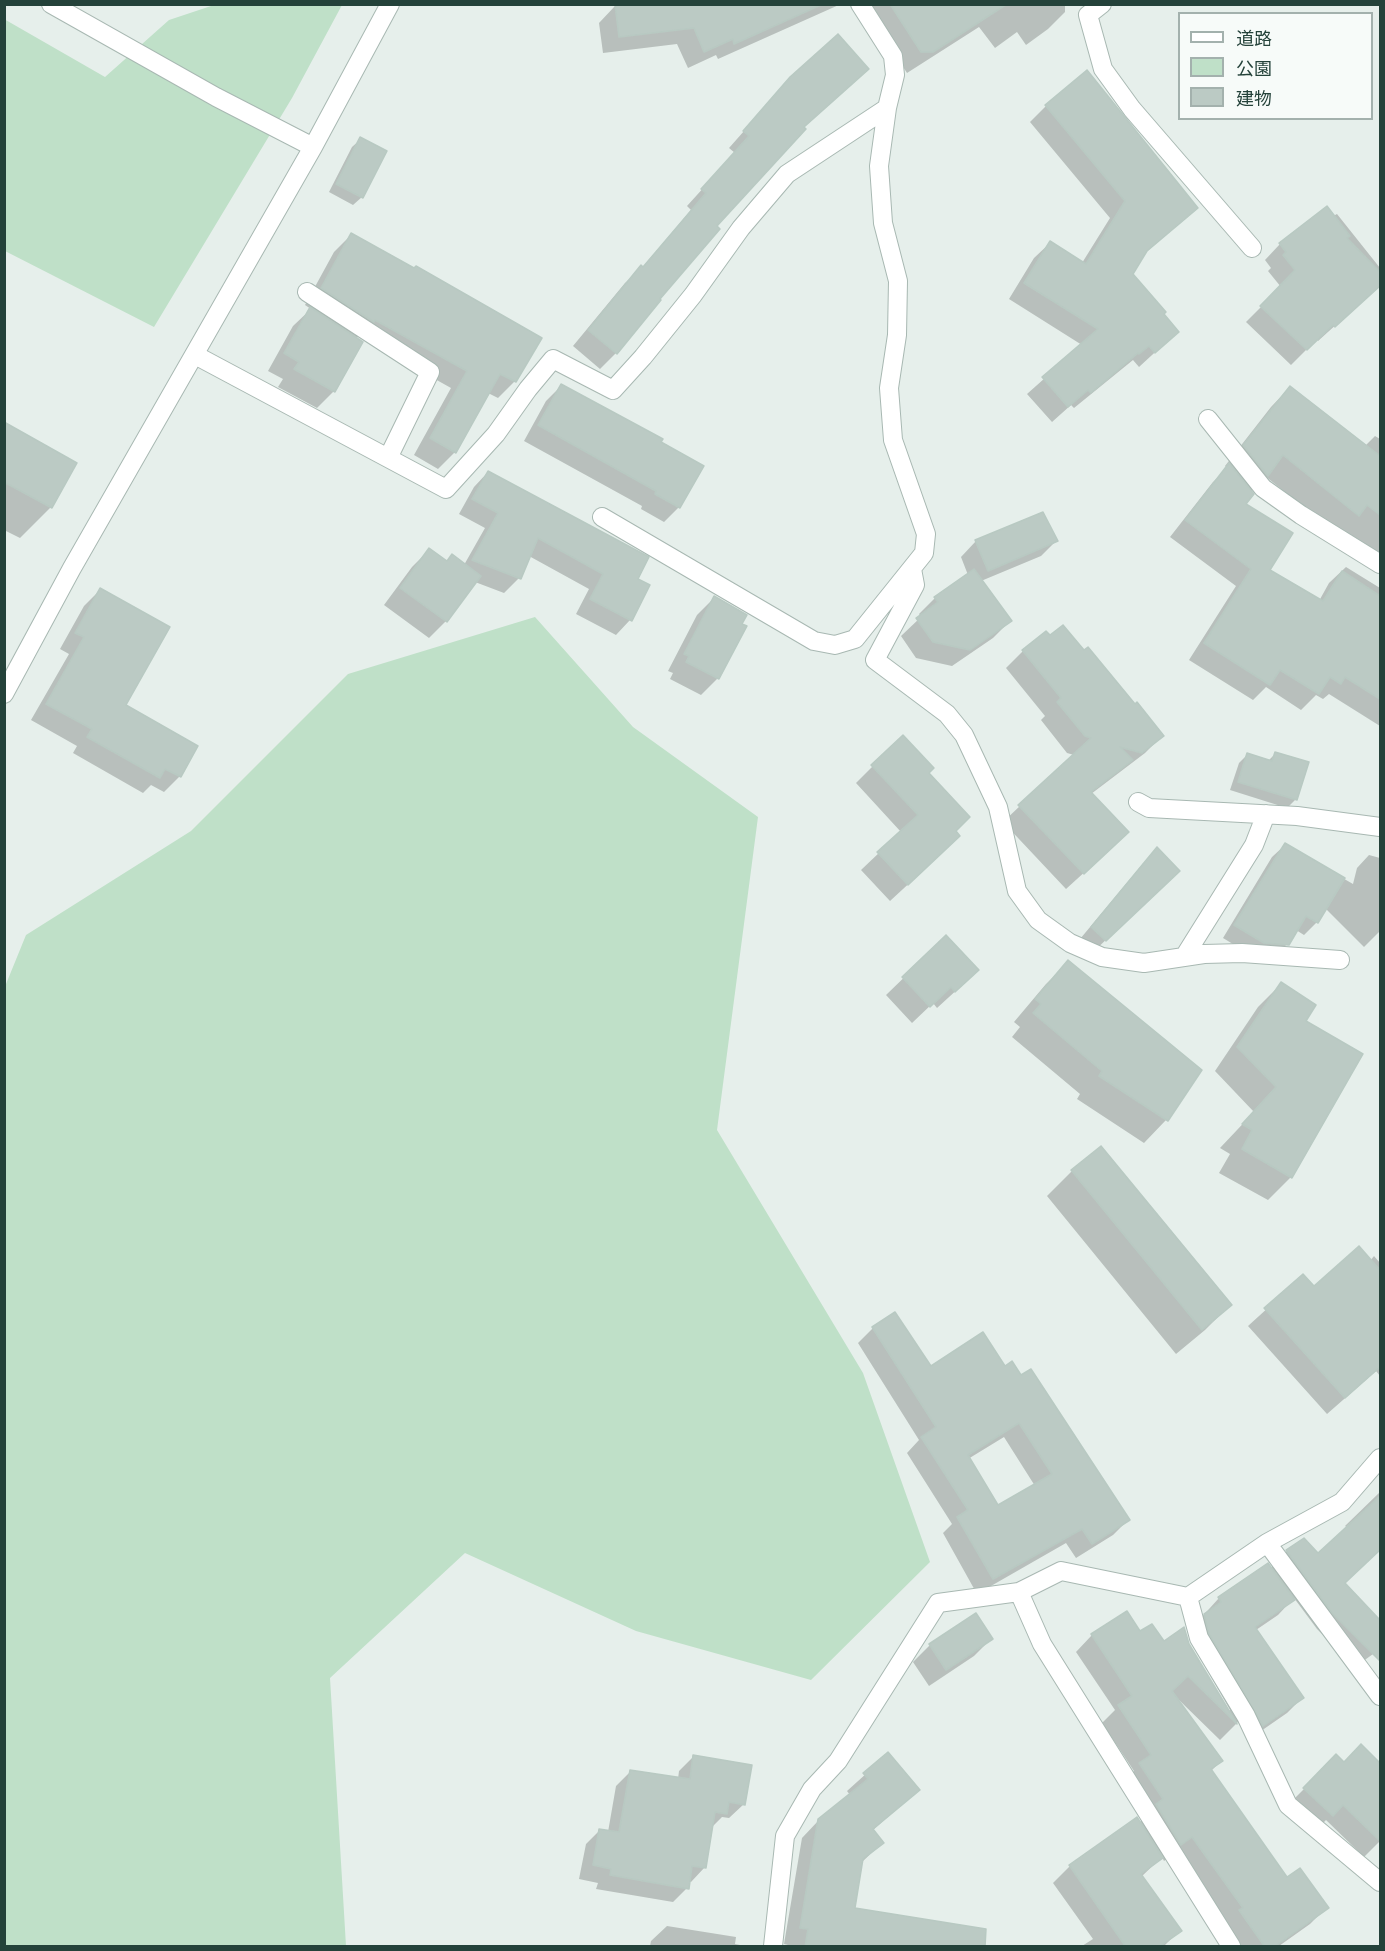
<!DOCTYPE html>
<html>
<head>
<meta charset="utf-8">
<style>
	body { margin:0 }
	#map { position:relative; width:1385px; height:1951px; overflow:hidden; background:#e6efeb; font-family:"Nunito Sans","Noto Sans JP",sans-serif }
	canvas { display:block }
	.frame { position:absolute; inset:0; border:6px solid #24423a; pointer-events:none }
	.legend { position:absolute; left:1178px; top:12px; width:195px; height:108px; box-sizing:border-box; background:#f7fbf9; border:2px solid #a3b1ad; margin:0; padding:8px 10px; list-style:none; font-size:18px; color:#24423a }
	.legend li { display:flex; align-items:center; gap:12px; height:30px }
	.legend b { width:30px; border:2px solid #a3b1ad }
</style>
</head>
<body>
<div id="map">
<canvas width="1385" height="1951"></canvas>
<div class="frame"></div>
<ul class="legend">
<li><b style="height:8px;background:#fff"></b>道路</li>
<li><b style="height:16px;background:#bfe0c8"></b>公園</li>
<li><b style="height:16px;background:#bbcac4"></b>建物</li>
</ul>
</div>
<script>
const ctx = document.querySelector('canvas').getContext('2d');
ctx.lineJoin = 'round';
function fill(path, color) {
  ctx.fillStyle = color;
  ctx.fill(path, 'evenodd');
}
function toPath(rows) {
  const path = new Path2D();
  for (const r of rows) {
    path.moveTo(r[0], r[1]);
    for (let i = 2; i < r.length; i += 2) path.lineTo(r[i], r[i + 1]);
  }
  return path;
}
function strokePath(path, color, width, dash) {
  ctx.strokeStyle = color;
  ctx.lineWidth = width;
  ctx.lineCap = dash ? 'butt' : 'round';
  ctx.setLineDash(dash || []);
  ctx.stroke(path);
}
fill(toPath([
	[214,5,342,5,292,98,154,327,5,251,4,19,105,77,169,20],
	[535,617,633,727,758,817,717,1130,863,1373,930,1562,811,1680,636,1631,465,1553,330,1678,346,1946,5,1946,4,989,26,935,191,831,348,674]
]), '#bfe0c8');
fill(toPath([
	[626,4,841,4,718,59,716,55,688,68,677,44,603,53,599,23,615,6],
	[874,4,1065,4,1065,12,1048,29,1026,45,1017,32,995,48,979,27,907,73,867,11],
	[791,78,802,128,715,227,616,353,600,369,573,346,625,283,642,268,691,210,687,206,735,153,729,148],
	[1046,106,1196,208,1143,255,1132,274,1177,332,1139,367,1133,360,1074,408,1071,405,1052,422,1027,394,1082,345,1009,299,1034,258,1050,243,1082,263,1110,218,1030,122],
	[361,139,362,197,353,205,329,192,352,147],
	[1337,214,1380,268,1380,285,1318,341,1317,339,1291,365,1246,322,1281,287,1268,271,1271,268,1265,260,1280,244],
	[351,235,515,381,498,398,488,393,455,452,438,469,414,455,451,388,358,336,334,391,317,408,278,387,283,379,268,371,293,326,311,309,305,305,334,252],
	[561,386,679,507,664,522,641,509,642,506,524,441,546,401],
	[1290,387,1365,446,1375,436,1380,439,1380,568,1265,476,1250,492,1244,505,1268,571,1319,601,1329,583,1346,567,1380,588,1380,726,1329,694,1323,699,1316,695,1301,710,1266,687,1253,700,1189,660,1236,586,1170,537,1213,482,1227,468,1225,466,1271,407],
	[4,424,75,464,51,507,20,538,4,530],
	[488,472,636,579,630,620,616,635,576,614,589,589,529,556,519,578,504,593,475,582,446,621,429,638,384,605,412,567,429,550,446,562,464,565,485,528,459,514,474,487],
	[976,541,1056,541,1041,556,981,581,1010,621,993,638,952,666,916,658,901,636,921,617,919,614,935,598,968,575,961,557],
	[100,590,124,705,196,746,180,776,164,792,151,785,143,793,73,753,77,746,31,720,69,654,60,649,84,606],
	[714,598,718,678,701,695,670,679,673,673,668,671,697,615],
	[1046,633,1162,736,1145,753,1091,794,1110,849,1066,889,1003,822,1074,755,1067,753,1041,720,1045,716,1006,668,1023,651],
	[1275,754,1296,799,1287,808,1230,790,1239,763,1247,755,1268,761],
	[873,766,927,773,954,832,942,853,890,901,861,870,901,832,856,783],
	[1285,845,1353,884,1357,868,1369,855,1380,858,1380,931,1364,947,1325,908,1317,922,1304,935,1296,930,1287,944,1275,957,1251,955,1223,938,1272,857],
	[1157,849,1161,887,1088,957,1075,945,1141,866],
	[946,937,960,987,937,1008,933,1003,912,1023,886,995],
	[1069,962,1200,1070,1166,1120,1144,1143,1077,1099,1080,1094,1012,1037,1020,1027,1014,1022,1046,984],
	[1281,984,1303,1022,1291,1177,1268,1200,1219,1173,1230,1154,1220,1148,1254,1112,1215,1071,1258,1007],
	[1101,1148,1230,1305,1205,1330,1176,1354,1047,1196,1072,1171],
	[1374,1256,1380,1263,1380,1376,1376,1371,1327,1414,1248,1326,1303,1276,1314,1288,1370,1261],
	[873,1328,930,1368,1004,1368,1128,1520,1113,1535,1076,1558,1066,1543,977,1594,943,1533,952,1524,907,1453,919,1440,858,1343],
	[1004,1437,1035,1486,998,1507,968,1459],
	[1380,1492,1380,1552,1378,1551,1343,1584,1380,1622,1380,1649,1355,1667,1317,1629,1294,1598,1278,1615,1256,1630,1302,1698,1287,1713,1248,1740,1238,1722,1220,1740,1179,1700,1178,1701,1221,1761,1211,1771,1287,1879,1327,1907,1310,1924,1279,1946,1236,1946,1175,1853,1164,1861,1162,1857,1141,1877,1180,1930,1164,1946,1082,1946,1093,1939,1053,1883,1070,1866,1139,1823,1146,1816,1123,1781,1134,1771,1102,1723,1115,1710,1076,1652,1092,1635,1140,1633,1163,1643,1188,1644,1228,1711,1230,1710,1195,1649,1190,1630,1219,1598,1267,1565,1270,1569,1287,1551,1318,1556,1348,1528,1345,1526],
	[975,1615,991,1639,974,1656,929,1686,913,1662,930,1645],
	[1361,1746,1380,1765,1380,1841,1364,1857,1326,1820,1315,1831,1288,1805,1336,1757,1343,1764],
	[888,1754,918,1790,872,1831,882,1843,861,1863,853,1909,926,1946,792,1946,784,1944,802,1838,819,1820,850,1795,847,1791],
	[693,1757,744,1804,729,1818,722,1817,711,1828,705,1867,691,1882,689,1881,687,1888,673,1902,596,1889,598,1883,579,1879,586,1844,600,1830,608,1832,616,1786,630,1772,678,1779,679,1771],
	[667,1926,736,1937,735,1944,740,1945,740,1946,650,1946,651,1941]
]), '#0003');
const building = toPath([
	[615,4,823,4,734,44,733,39,704,52,694,28,619,37,615,4],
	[890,4,1007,4,933,52,921,52,890,4],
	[838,34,869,69,804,127,806,129,717,226,720,229,660,299,661,300,617,354,588,330,641,265,643,267,706,193,701,189,749,136,743,131,790,77,838,34],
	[1087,70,1198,208,1147,251,1133,274,1166,312,1164,314,1179,332,1155,353,1149,346,1139,354,1138,353,1091,393,1088,390,1068,407,1042,377,1098,329,1024,283,1050,241,1086,264,1125,201,1045,105,1087,70],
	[360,137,387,151,363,198,336,184,360,137],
	[1327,206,1350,236,1347,238,1380,272,1380,286,1335,327,1333,325,1307,350,1260,306,1295,270,1283,255,1286,252,1279,243,1327,206],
	[351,233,414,268,416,266,542,338,516,382,500,374,456,453,430,438,467,371,375,320,374,322,321,288,351,233],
	[310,307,363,342,335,392,294,369,299,362,284,353,310,307],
	[561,384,663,439,661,442,704,466,680,508,655,494,656,491,538,425,561,384],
	[1290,386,1380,456,1380,515,1367,505,1359,516,1283,455,1268,476,1243,445,1290,386],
	[4,422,77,463,52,508,4,482,4,422],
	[1229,463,1254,494,1246,504,1293,533,1270,570,1323,601,1342,571,1380,596,1380,699,1345,677,1341,684,1330,677,1319,694,1280,670,1270,685,1204,643,1251,569,1185,520,1229,463],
	[488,471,649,557,638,579,650,585,632,621,590,599,603,574,538,538,521,579,472,560,498,513,472,499,488,471],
	[1043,512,1058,541,988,571,975,540,1043,512],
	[429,548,447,561,452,554,481,576,447,622,400,588,429,548],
	[974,569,1012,621,970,650,933,642,916,618,938,602,934,597,974,569],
	[100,588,170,627,126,705,198,746,181,777,165,769,160,778,87,737,92,729,46,704,84,637,75,633,100,588],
	[714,596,747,615,742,624,747,626,719,679,686,662,689,656,684,654,714,596],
	[1063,625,1084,650,1088,647,1135,704,1137,702,1164,736,1142,753,1120,747,1133,760,1091,792,1129,832,1084,874,1018,805,1091,738,1085,736,1057,702,1061,698,1022,650,1046,631,1050,635,1063,625],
	[903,735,934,768,929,773,970,817,956,831,960,836,908,885,877,852,918,815,871,765,903,735],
	[1275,752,1309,762,1297,800,1238,782,1247,753,1272,761,1275,752],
	[1285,843,1345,878,1318,923,1306,916,1289,945,1264,943,1234,925,1285,843],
	[1157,847,1180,871,1106,941,1091,927,1157,847],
	[946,935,979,970,955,992,951,987,930,1007,902,977,946,935],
	[1068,960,1202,1070,1168,1121,1099,1076,1102,1071,1033,1013,1041,1004,1035,999,1068,960],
	[1281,982,1316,1005,1306,1021,1363,1054,1292,1178,1242,1149,1252,1130,1242,1124,1276,1087,1237,1047,1281,982],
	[1101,1146,1232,1305,1202,1330,1071,1170,1101,1146],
	[1359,1246,1380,1270,1380,1367,1345,1398,1264,1308,1303,1274,1314,1286,1359,1246],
	[895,1312,931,1366,983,1332,1005,1366,1012,1361,1021,1375,1031,1369,1130,1520,1092,1544,1082,1529,993,1579,957,1517,968,1510,921,1437,936,1427,872,1327,895,1312],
	[1019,1423,1052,1474,998,1505,968,1455,1019,1423],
	[1380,1496,1380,1550,1345,1583,1380,1620,1380,1661,1332,1613,1286,1550,1304,1538,1318,1553,1380,1496],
	[1268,1563,1295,1600,1255,1627,1304,1698,1263,1726,1209,1634,1204,1614,1221,1602,1218,1597,1268,1563],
	[1127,1611,1140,1631,1152,1624,1164,1641,1184,1627,1189,1644,1237,1724,1188,1676,1172,1691,1223,1761,1211,1769,1287,1877,1300,1868,1329,1908,1274,1947,1265,1947,1239,1910,1243,1908,1192,1837,1181,1845,1156,1804,1163,1799,1139,1763,1151,1755,1118,1705,1132,1696,1091,1634,1127,1611],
	[976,1613,993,1639,946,1670,929,1644,976,1613],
	[1361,1744,1380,1763,1380,1841,1343,1805,1333,1816,1303,1788,1336,1754,1344,1762,1361,1744],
	[888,1752,920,1790,873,1829,884,1843,863,1859,855,1908,986,1929,985,1947,805,1947,808,1929,800,1928,818,1819,868,1779,863,1773,888,1752],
	[693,1755,752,1765,745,1805,729,1802,727,1814,715,1812,706,1868,692,1866,689,1889,610,1875,611,1869,593,1865,599,1829,619,1832,630,1770,690,1779,693,1755],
	[1137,1817,1163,1858,1141,1874,1182,1931,1159,1947,1126,1947,1069,1865,1137,1817]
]);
fill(building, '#bbcac4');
strokePath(building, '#b8c9c2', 1.5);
const minor = toPath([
	[51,4,216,97,313,147],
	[1102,4,1088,15,1103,69,1132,109,1252,248],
	[307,292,430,372,388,458],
	[195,355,446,489,496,434,528,389,553,359,613,390,643,357,693,295,741,228,787,174,887,108],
	[1208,419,1263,488,1301,515,1380,564],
	[602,517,814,641,835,645,855,639,924,553,926,534,893,440,889,388,897,335,898,281,883,223,879,166,887,108,895,75,893,56,860,4],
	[912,569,915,585,875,660,947,714,964,735,998,807,1017,891,1038,920,1070,943,1102,957,1144,963,1204,954,1242,953,1340,960],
	[4,694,72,568,313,147,390,4],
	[1138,802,1149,808,1297,816,1380,827],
	[1184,957,1254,845,1266,814],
	[1267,1543,1380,1696],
	[1188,1597,1199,1638,1246,1716,1288,1805,1380,1882],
	[773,1946,785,1836,812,1789,838,1761,938,1603,1019,1592],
	[1231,1946,1042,1644,1019,1592,1061,1571,1188,1597,1267,1543,1342,1502,1380,1458]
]);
strokePath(minor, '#a8b8b2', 20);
strokePath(minor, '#fff', 18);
</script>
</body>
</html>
